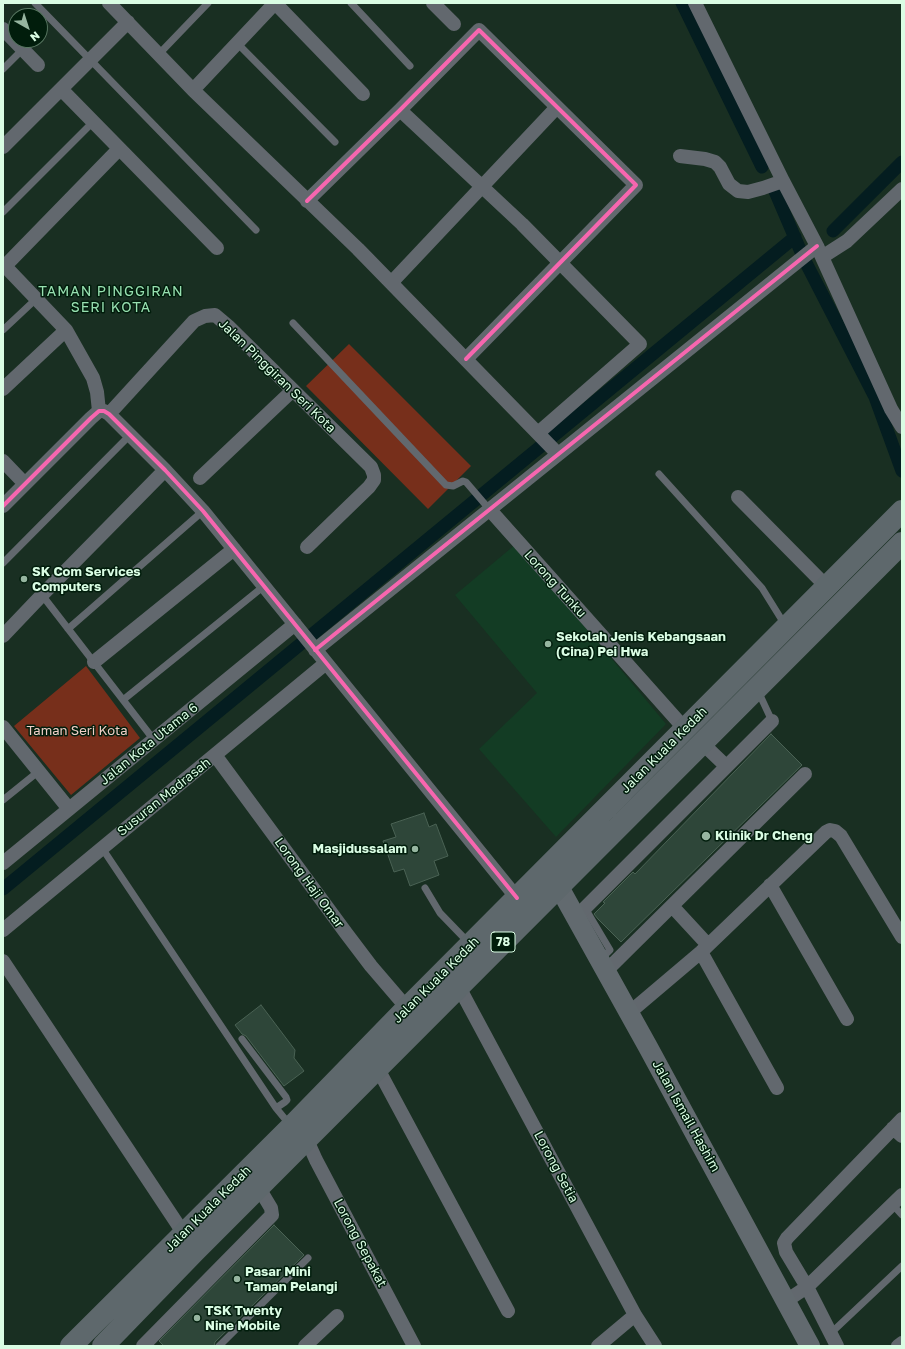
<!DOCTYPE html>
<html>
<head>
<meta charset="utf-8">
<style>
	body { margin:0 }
	#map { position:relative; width:905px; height:1349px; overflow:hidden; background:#192f22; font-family:"Golos Text",sans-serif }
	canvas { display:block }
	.frame { position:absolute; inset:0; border:4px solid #dafde4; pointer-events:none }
	.north { position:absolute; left:8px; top:8px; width:40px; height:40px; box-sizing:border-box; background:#011d0c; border:1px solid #587762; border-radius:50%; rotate:141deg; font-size:11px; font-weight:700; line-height:16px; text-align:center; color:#dafde4 }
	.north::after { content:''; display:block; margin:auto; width:14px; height:18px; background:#96b5a0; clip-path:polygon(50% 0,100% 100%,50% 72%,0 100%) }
</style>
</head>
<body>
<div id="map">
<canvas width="905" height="1349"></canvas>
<div class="frame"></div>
<div class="north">N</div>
</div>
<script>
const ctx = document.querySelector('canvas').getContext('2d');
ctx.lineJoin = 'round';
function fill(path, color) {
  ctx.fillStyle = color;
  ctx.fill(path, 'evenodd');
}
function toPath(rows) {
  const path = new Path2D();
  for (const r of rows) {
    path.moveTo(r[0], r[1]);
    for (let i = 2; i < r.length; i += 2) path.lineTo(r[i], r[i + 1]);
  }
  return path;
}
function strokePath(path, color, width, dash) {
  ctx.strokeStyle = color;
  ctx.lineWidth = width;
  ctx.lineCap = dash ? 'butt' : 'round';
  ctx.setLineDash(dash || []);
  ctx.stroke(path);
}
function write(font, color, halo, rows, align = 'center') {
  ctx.font = font + ' "Golos Text",sans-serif';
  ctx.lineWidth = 3;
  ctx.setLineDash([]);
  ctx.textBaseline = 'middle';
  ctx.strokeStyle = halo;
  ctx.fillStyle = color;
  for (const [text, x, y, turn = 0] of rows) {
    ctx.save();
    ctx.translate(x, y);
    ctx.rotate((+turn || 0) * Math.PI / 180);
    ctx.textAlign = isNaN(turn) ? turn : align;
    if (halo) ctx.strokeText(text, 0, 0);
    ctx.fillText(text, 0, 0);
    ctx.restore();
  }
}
fill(toPath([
	[516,544,666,724,556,837,479,749,537,693,455,595]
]), '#133c24');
fill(toPath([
	[349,344,471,466,428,509,306,386],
	[86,666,140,738,71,795,14,726]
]), '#772f1b');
strokePath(toPath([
	[682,3,762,167],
	[774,189,804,259,875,397,902,471],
	[833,231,902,162],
	[3,889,795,237]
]), '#041d20', 13);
const building = toPath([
	[771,734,802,765,621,942,598,919,594,914,605,903,603,902,633,872,635,874,771,734],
	[424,813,429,827,436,824,448,856,434,861,439,875,410,886,404,869,394,872,383,841,396,837,391,824,424,813],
	[261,1005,295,1050,294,1058,304,1071,284,1086,246,1036,242,1034,235,1025,261,1005],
	[274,1225,304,1255,215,1342,214,1346,164,1346,159,1341,274,1225]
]);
fill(building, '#2e4639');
strokePath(building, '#4a6254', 1);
strokePath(toPath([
	[35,3,256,230],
	[351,3,410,66],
	[237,43,335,142],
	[159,54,208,3],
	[3,69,23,49],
	[3,212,93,122],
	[293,323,446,485,453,486,463,481,466,482,490,510],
	[3,330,36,299],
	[659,474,762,588,785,625],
	[3,563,130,435],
	[42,595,154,740],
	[68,629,203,511],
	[758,691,772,721],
	[123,700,264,586],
	[3,800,39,771],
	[102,848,276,1108,290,1125],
	[425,888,440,913,469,943],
	[585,908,610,950,601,959],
	[242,1039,286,1097,287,1100,285,1102,276,1108],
	[892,1204,902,1215],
	[831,1333,902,1266],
	[219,1346,308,1258]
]), '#62686e', 7);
strokePath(toPath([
	[109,3,193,90,358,249,558,454],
	[275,3,363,94],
	[433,3,454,24],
	[695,3,783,181,817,246,891,409,902,427],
	[3,29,38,65],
	[61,89,217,248],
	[193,90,275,3],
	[400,110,522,224,640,344,538,433],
	[3,147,128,22],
	[680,156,705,159,715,162,720,167,729,184,738,191,748,192,763,188,783,181],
	[307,201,400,110,479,30,636,185,466,359],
	[822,257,847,241,902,189],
	[3,264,66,330,93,378,97,392,99,411],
	[3,268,119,149],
	[391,283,557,107],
	[3,389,66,330],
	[109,414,194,321,205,316,215,315,228,326,371,467,374,475,374,480,369,487,307,547],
	[3,461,25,484],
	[200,478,293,390],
	[738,497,826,586],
	[3,506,91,418,99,411,104,411,109,414,165,470,203,511,517,898],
	[490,510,685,729],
	[3,636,42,595,165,470],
	[315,650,817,246],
	[94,662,234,549],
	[3,727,69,809],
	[702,743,726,766],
	[215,755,346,933,371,966,407,1008],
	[3,863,295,624],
	[770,885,847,1019],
	[672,906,708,945],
	[576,917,772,721],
	[3,930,326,663],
	[701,952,777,1088],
	[3,961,188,1240],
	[606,971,805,774],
	[459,987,635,1315,655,1346],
	[629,1013,701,952,826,832,830,830,835,831,841,836,902,937],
	[378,1069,508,1311],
	[893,1128,902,1136],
	[307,1140,316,1160,414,1346],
	[786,1301,807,1287,902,1195],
	[143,1346,272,1215,271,1208,259,1188],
	[305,1346,337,1316],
	[598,1346,635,1315],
	[837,1346,807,1287,786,1252,784,1243,787,1238,902,1119],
	[898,1346,902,1343]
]), '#62686e', 14);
strokePath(toPath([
	[559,887,648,1047,810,1346]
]), '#626a6f', 20);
strokePath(toPath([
	[71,1346,291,1127,407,1008,902,511],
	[103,1346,195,1251,902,543]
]), '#5e686c', 22);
strokePath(toPath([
	[307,201,400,110,479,30,636,185,466,359],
	[3,506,91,418,99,411,104,411,109,414,165,470,203,511,517,898],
	[315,650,817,246]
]), '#f766af', 4);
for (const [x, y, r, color] of [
	[24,579,4,"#96b5a0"],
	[548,644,4,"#96b5a0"],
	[706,836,5,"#96b5a0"],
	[415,849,4,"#96b5a0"],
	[237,1279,4,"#96b5a0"],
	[197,1318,4,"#96b5a0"]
]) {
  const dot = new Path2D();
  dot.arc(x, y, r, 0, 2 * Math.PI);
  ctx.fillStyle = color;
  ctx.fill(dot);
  strokePath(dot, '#011d0c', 1.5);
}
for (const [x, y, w] of [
	[503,942,24]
]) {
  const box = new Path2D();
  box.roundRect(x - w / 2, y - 10, w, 20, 3);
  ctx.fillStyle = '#011d0c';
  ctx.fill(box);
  strokePath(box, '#dafde4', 1);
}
write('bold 12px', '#dafde4', null, [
	["78",503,942]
]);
write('13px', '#dafde4', '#011d0c', [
	["Jalan Pinggiran Seri Kota",277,376,44],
	["Lorong Tunku",555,584,48],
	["Jalan Kota Utama 6",149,744,-39],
	["Jalan Kuala Kedah",664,750,-45],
	["Susuran Madrasah",164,797,-39],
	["Lorong Haji Omar",309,883,54],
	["Jalan Kuala Kedah",436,980,-45],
	["Jalan Ismail Hashim",686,1116,61],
	["Lorong Setia",556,1167,62],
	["Jalan Kuala Kedah",208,1209,-45],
	["Lorong Sepakat",360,1243,62]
]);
write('bold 13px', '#dafde4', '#011d0c', [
	["SK Com Services",32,572],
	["Computers",32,587],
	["Sekolah Jenis Kebangsaan",556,637],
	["(Cina) Pei Hwa",556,652],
	["Klinik Dr Cheng",715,836],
	["Masjidussalam",407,849,"right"],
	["Pasar Mini",245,1272],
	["Taman Pelangi",245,1287],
	["TSK Twenty",205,1311],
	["Nine Mobile",205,1326]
], 'left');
write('13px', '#efcec6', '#011d0c', [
	["Taman Seri Kota",77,731]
]);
ctx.letterSpacing = '1px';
write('14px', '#97e0b0', '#011d0c', [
	["TAMAN PINGGIRAN",111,292],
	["SERI KOTA",111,308]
]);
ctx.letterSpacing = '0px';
</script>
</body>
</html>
